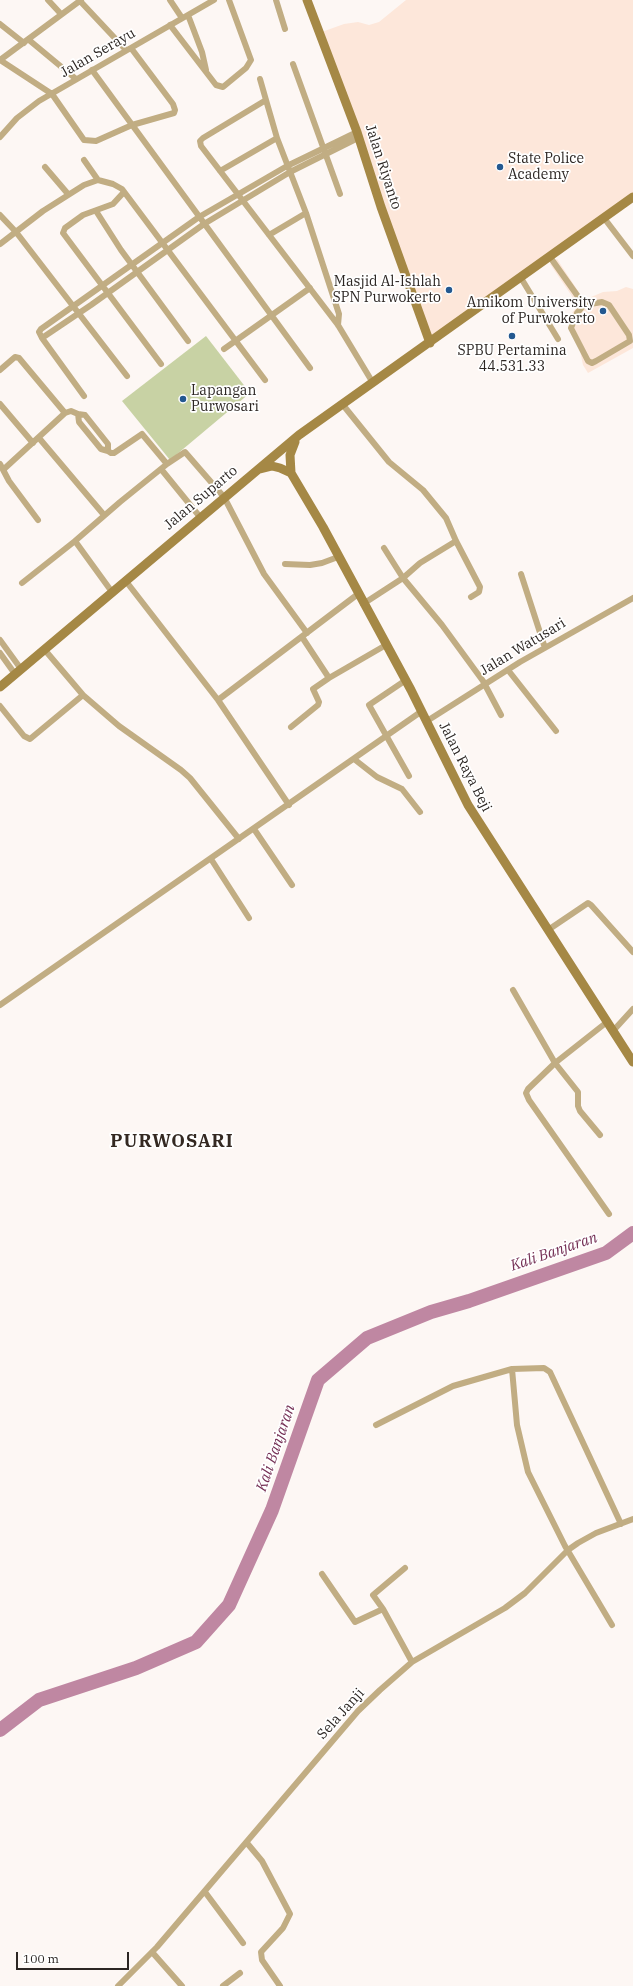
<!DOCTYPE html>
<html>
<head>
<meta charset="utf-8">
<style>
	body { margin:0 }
	#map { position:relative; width:633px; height:1986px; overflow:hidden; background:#fdf7f4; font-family:"IBM Plex Serif",serif }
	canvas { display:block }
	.scale { position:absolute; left:16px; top:1952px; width:113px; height:18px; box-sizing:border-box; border:2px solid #2c2623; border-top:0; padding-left:5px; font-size:12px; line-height:14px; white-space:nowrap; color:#2c2623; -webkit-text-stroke:3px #fff; paint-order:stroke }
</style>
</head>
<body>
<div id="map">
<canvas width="633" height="1986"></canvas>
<div class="scale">100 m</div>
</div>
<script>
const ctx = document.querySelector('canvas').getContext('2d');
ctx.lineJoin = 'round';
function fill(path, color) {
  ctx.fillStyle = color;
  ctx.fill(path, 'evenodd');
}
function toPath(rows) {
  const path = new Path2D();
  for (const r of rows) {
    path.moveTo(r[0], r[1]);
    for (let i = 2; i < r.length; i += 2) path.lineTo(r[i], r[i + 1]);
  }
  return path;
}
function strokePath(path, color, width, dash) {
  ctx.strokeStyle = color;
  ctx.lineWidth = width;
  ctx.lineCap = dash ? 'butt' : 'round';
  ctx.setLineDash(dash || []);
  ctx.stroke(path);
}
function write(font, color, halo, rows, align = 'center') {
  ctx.font = font + ' "IBM Plex Serif",serif';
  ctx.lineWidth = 3.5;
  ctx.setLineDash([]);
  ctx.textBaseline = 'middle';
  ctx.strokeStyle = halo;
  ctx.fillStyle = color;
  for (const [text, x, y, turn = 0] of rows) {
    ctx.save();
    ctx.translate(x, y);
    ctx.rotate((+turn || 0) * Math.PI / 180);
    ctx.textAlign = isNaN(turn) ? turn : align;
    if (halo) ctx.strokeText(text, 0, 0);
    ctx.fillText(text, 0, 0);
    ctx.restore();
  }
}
fill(toPath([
	[406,0,633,0,633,197,430,343,319,33,344,24,358,22,369,25,379,22],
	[557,259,584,300,603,292,617,291,626,287,633,289,633,348,588,373,583,365,578,341,569,317,578,305,550,264]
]), '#fde7da');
fill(toPath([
	[206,336,250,393,170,460,122,401]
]), '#c8d2a4');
strokePath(toPath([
	[0,1730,39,1700,136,1668,196,1642,229,1605,272,1510,318,1380,367,1338,431,1312,469,1301,606,1253,633,1233]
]), '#bf87a2', 14);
strokePath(toPath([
	[48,0,61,14],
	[170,0,182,18],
	[276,0,285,29],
	[80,1,126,50],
	[188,15,202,52,206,70],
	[0,24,24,43],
	[170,25,216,85,223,87,246,68,251,60,229,0],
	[29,40,76,79],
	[0,60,52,94,84,140,96,141,132,125,174,113,175,110,173,104,131,48],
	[0,60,81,0],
	[293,64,340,194],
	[92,70,310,368],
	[260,79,266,100],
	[357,132,287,166,199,217,41,329,39,332,42,338,91,305,204,224,290,172,358,138],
	[0,137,17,118,39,101,214,0],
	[84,160,98,180],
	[45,167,68,194],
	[220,171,277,138],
	[124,192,113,204,83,215,65,228,63,233,161,364],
	[96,211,121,250,188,341],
	[0,215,16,232,127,376],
	[604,218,633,256],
	[269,235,306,213],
	[0,244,43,211,84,185,98,180,113,184,122,189,128,197,265,380],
	[550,257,584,305,602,302,609,305,629,335,630,341,596,361,592,363,588,361,571,328,577,313,584,305],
	[521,278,558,339],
	[338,325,339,314,306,213,277,138,266,100,203,138,200,141,201,146,338,325,373,383],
	[42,338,84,396],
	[224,349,310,288],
	[0,370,15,357,19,358,65,413],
	[0,404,33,443],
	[343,405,389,462,423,490,446,518,456,541,480,587,479,592,471,597],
	[78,414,85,415,108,444,108,451,101,449,79,422,78,414],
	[39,438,104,515],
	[108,451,111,453,114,453,142,434,167,464],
	[0,464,9,481,38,520],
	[4,469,65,413,71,411,78,414],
	[161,469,200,517],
	[384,548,403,578,420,563,456,541],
	[285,564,310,565,322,563,338,557],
	[521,574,545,648],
	[125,580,218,700,289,805],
	[22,583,75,541],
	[112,592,75,541,120,502,167,464,185,452,224,497,264,574,307,633],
	[363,604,403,578,442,625,483,681,501,715],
	[302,637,329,678],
	[0,640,21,669],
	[44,649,83,695,119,726,181,770,190,778,239,839],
	[0,653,15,674],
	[508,670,556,731],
	[406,680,369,705,409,776],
	[218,700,358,594],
	[0,706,24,736,30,739,83,695],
	[427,721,520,662,633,598],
	[291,727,318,705,319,702,313,689,329,678,386,645],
	[354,759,377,777,402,789,420,812],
	[254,829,292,885],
	[211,859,249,918],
	[548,930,588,903,591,905,633,952],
	[513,990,555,1063,578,1092,578,1106,580,1111,600,1135],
	[0,1005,422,711],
	[607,1022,555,1063,528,1089,526,1093,529,1100,609,1214],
	[613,1031,633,1009],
	[512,1369,517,1425,528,1472,565,1546,612,1625],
	[376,1425,453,1386,512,1369,544,1368,550,1372,621,1524],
	[405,1568,373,1595,383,1609,412,1662],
	[322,1574,355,1622,383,1609],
	[247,1843,262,1861,290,1914,283,1928,261,1952,262,1960,280,1986],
	[205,1892,243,1943],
	[152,1952,182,1986],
	[118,1986,157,1947,358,1711,380,1690,412,1662,505,1608,525,1593,568,1550,578,1543,596,1533,633,1519],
	[223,1986,240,1973]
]), '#c1ad83', 6);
strokePath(toPath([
	[307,0,357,132,381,207,430,343],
	[295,442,290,455,291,473,323,527,411,690,468,805,633,1062],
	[260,469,272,466,280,468,291,473],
	[0,687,299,435,633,197]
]), '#a58845', 9);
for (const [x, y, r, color] of [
	[500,167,4,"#235890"],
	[449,290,4,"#235890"],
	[603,311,4,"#235890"],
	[512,336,4,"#235890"],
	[183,399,4,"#235890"]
]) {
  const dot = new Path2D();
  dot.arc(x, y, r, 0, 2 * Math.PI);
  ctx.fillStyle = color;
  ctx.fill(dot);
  strokePath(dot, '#fff', 1.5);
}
write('14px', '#2c2623', '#fff', [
	["Jalan Serayu",98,53,-30],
	["Jalan Riyanto",383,167,72],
	["Jalan Suparto",201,498,-40],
	["Jalan Watusari",523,647,-31],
	["Jalan Raya Beji",465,767,63],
	["Sela Janji",341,1714,-48]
]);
write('14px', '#2c2623', '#fff', [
	["State Police",508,159],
	["Academy",508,175],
	["Masjid Al-Ishlah",441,282,"right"],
	["SPN Purwokerto",441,298,"right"],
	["Amikom University",595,303,"right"],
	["of Purwokerto",595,319,"right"],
	["SPBU Pertamina",512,351,"center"],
	["44.531.33",512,367,"center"],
	["Lapangan",191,391],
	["Purwosari",191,407]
], 'left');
write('italic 15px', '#753055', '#fff', [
	["Kali Banjaran",554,1252,-19],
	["Kali Banjaran",276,1448,-71]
]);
ctx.letterSpacing = '1px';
write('bold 18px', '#342922', '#fff', [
	["PURWOSARI",172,1142]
]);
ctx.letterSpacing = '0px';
</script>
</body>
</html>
